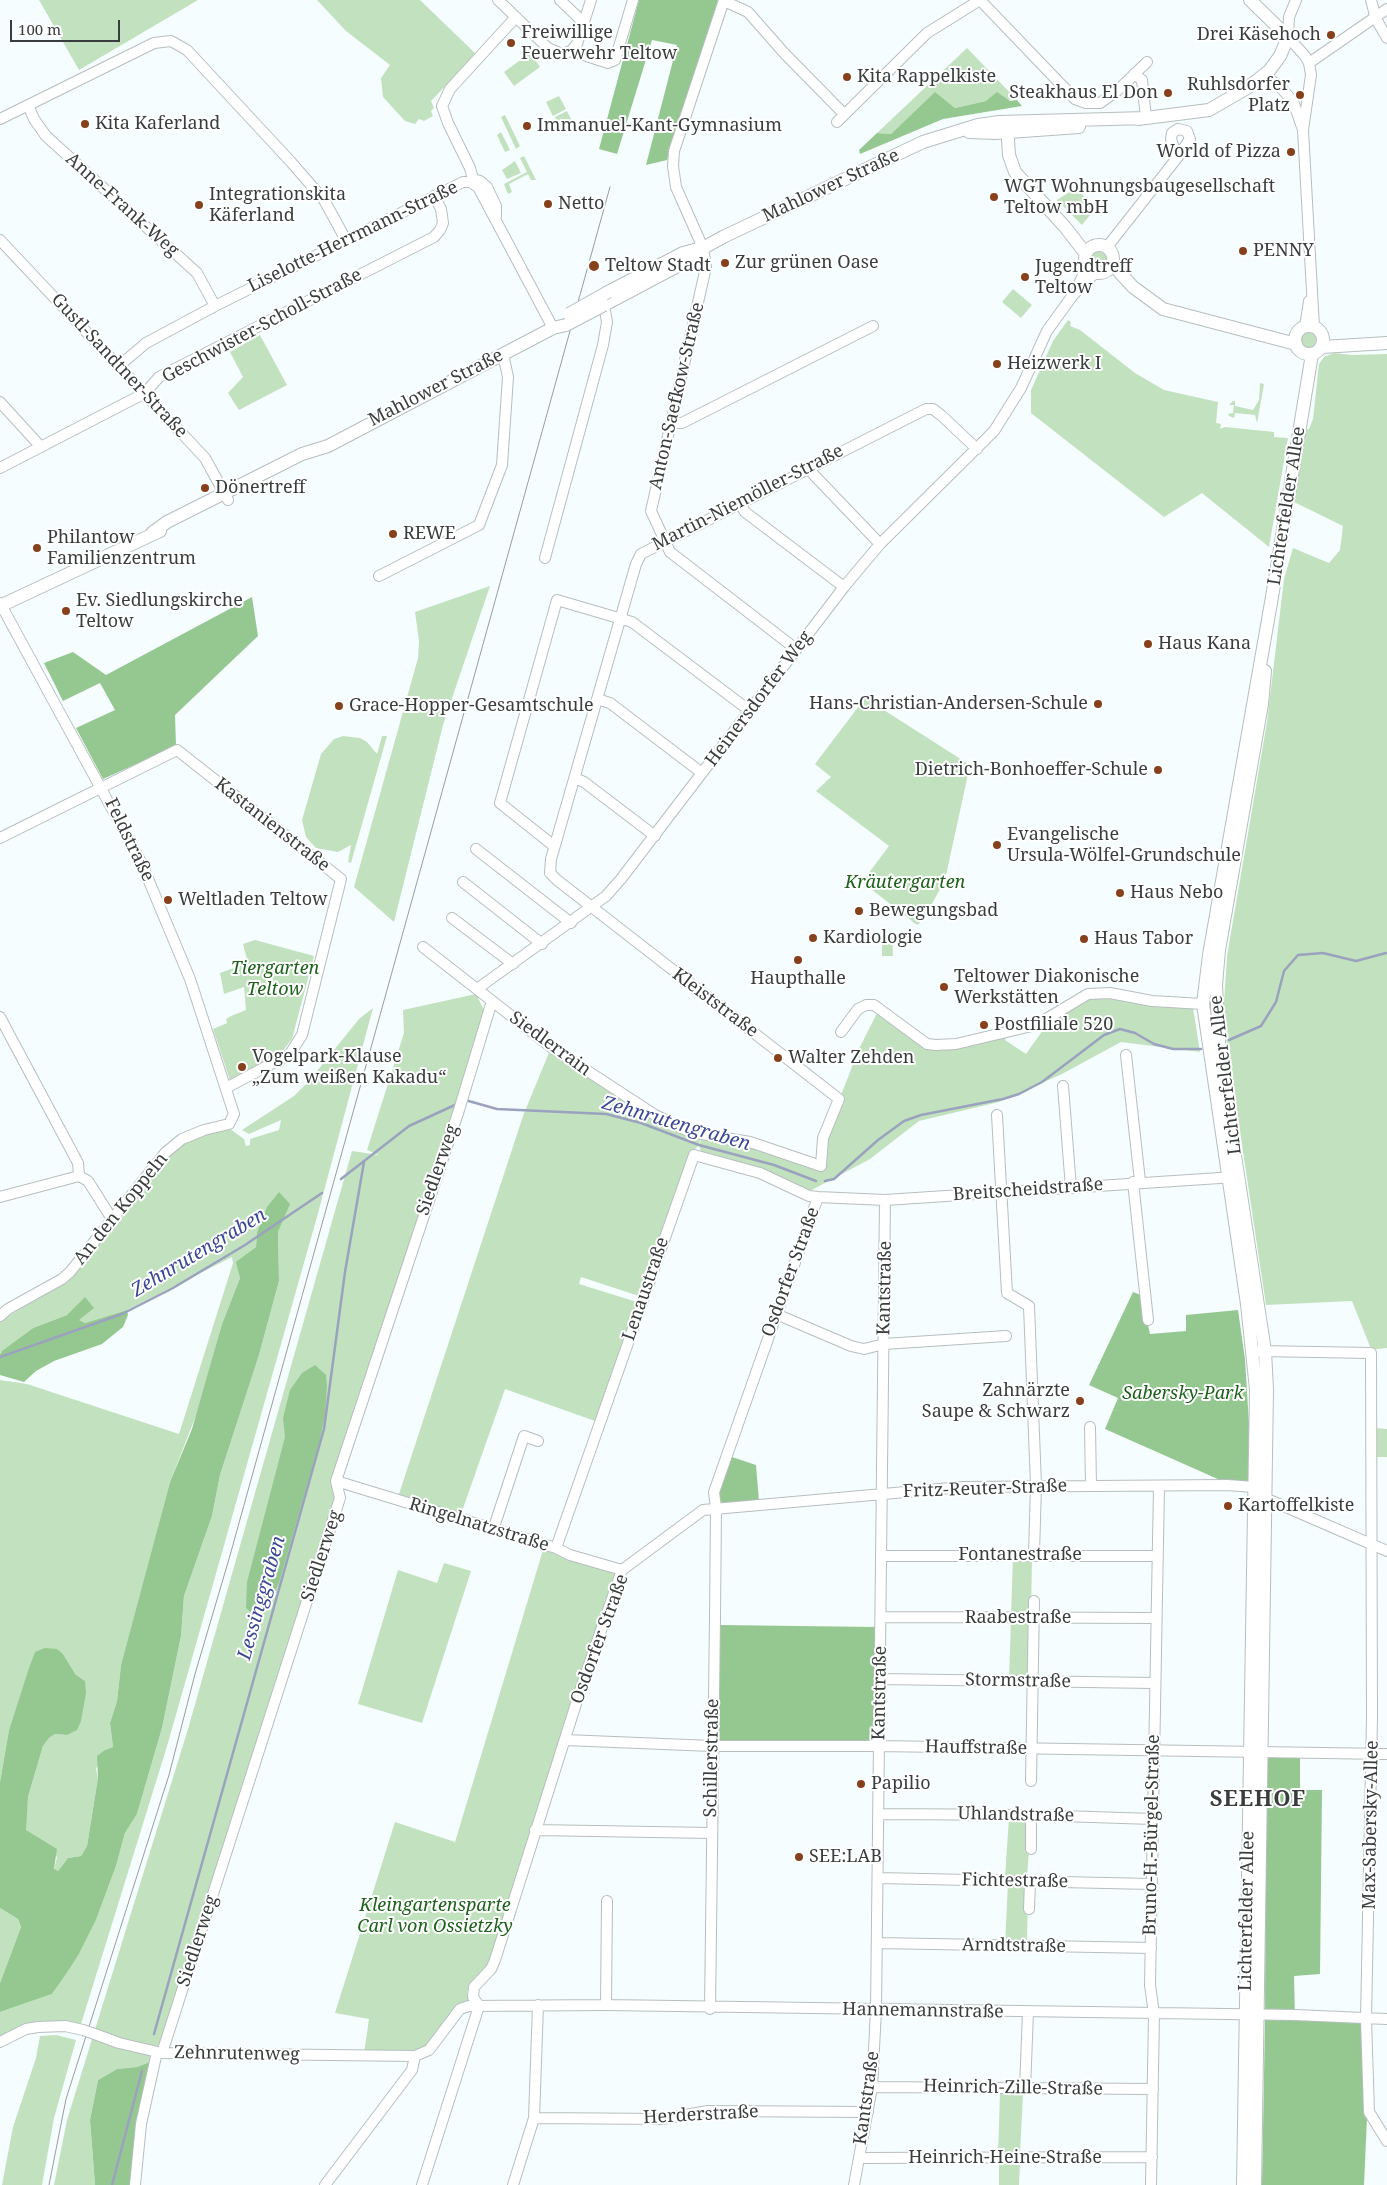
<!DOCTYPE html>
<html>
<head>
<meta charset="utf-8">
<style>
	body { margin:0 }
	#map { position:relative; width:1387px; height:2185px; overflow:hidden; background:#f6fdfe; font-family:"Noto Serif",serif }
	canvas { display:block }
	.scale { position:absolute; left:10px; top:20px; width:110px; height:22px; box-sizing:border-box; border:2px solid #3a3d3e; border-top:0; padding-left:6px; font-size:15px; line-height:18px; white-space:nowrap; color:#3a3d3e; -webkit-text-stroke:4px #fff; paint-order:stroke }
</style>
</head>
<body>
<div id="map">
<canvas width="1387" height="2185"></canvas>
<div class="scale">100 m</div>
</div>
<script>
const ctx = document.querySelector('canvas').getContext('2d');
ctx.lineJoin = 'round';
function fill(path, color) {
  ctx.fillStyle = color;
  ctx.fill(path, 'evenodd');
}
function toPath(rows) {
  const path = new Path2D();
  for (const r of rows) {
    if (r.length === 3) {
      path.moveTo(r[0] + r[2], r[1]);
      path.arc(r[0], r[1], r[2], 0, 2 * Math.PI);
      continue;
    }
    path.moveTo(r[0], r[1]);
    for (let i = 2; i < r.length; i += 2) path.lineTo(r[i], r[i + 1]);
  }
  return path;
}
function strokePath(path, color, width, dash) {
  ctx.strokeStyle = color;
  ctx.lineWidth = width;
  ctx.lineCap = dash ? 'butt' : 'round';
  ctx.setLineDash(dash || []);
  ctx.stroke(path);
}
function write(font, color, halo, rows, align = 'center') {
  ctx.font = font + ' "Noto Serif",serif';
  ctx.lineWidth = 4;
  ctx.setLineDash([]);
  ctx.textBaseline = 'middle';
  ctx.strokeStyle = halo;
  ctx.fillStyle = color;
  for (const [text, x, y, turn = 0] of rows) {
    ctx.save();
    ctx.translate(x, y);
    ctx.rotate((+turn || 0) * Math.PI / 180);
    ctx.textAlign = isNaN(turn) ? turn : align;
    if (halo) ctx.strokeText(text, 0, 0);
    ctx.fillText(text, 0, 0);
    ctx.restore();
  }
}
fill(toPath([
	[39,0,198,0,79,70],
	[317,0,420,0,476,54,431,101,434,108,431,111,433,116,424,121,419,119,415,124,405,121,383,97,381,78,390,65,346,31],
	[967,48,1017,100,986,101,955,108,935,93,891,134,877,133],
	[530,53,540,67,514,86,504,72],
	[559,96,566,109,553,116,546,102],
	[567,111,572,121,560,128,555,117],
	[505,115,520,146,516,149,501,117],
	[501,132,510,150,505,152,497,135],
	[524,156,536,180,531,180,528,174,509,184,512,192,508,194,504,184,527,172,520,158],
	[515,161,521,173,507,179,502,170],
	[1077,187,1094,210,1082,225,1057,200],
	[1099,259,8],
	[1013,289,1032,305,1021,318,1002,302],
	[1068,320,1071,322,1070,326,1080,330,1135,373,1164,390,1218,402,1216,423,1221,424,1220,429,1225,427,1274,432,1274,437,1288,438,1269,547,1202,493,1164,517,1031,413,1031,390,1053,341],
	[1308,340,8],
	[260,335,287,385,239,410,228,393,243,377,230,352],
	[1334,353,1352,355,1387,354,1387,1348,1377,1349,1371,1349,1352,1301,1266,1305,1223,1018,1227,956,1267,722,1284,579,1293,548,1329,563,1340,550,1343,526,1294,502,1305,430,1309,429,1313,419,1319,364,1324,357],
	[1260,383,1264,384,1257,423,1255,415,1235,413,1234,418,1229,416,1228,414,1233,413,1234,405,1229,405,1233,401,1235,401,1235,406,1253,410,1259,400],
	[490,586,443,725,394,922,354,887,418,658,419,641,415,612],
	[865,698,970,765,945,880,923,920,917,925,862,882,889,846,816,791,831,777,815,764],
	[343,736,360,738,367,742,377,754,382,736,387,736,351,863,348,862,351,845,338,852,316,848,306,837,302,820,321,754,334,739],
	[882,935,892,935,893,956,882,956],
	[255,940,314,956,292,1039,282,1052,230,1080,213,1029,227,1023,226,1019,231,1016,246,1010,244,987,224,994,220,973,248,963,243,944],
	[476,994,486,1014,362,1387,337,1499,161,2044,155,2047,152,2061,137,2067,117,2069,98,2080,90,2120,95,2185,54,2185,67,2120,188,1729,352,1151,379,1155,367,1150,404,1033,403,1010],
	[1113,997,1152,1005,1193,1008,1200,1052,1121,1042,1062,1074,999,1102,919,1121,870,1159,810,1191,701,1152,699,1145,701,1140,705,1138,768,1152,823,1169,825,1136,859,1049,876,1015,882,1013,915,1039,918,1044,935,1050,1010,1032,1005,1040,1026,1054,1048,1023,1086,998],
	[373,1008,317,1217,168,1743,81,2024,53,2021,40,2022,0,2038,0,2012,52,1994,79,1954,96,1920,116,1866,125,1833,137,1814,162,1728,181,1636,184,1596,212,1516,220,1475,259,1355,279,1281,278,1232,289,1204,267,1208,257,1232,256,1247,248,1254,239,1270,240,1278,222,1324,200,1405,170,1482,132,1625,121,1665,117,1701,110,1723,113,1747,105,1750,96,1769,98,1778,87,1846,81,1856,68,1858,58,1871,54,1870,57,1857,26,1830,26,1814,28,1797,43,1746,49,1738,55,1734,67,1735,76,1675,63,1654,35,1652,9,1730,0,1782,0,1380,27,1384,179,1434,233,1263,232,1257,127,1310,85,1323,67,1315,33,1328,0,1353,0,1321,69,1280,114,1222,117,1224,130,1208,129,1203,178,1146,195,1137,230,1129,244,1139,246,1146,250,1145,250,1139,279,1130,281,1120,249,1134,242,1130,294,1096,309,1081,359,1019],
	[550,1050,701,1135,699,1145,691,1153,639,1296,581,1277,579,1284,637,1302,595,1421,505,1389,460,1517,398,1497,523,1116],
	[1376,1428,1387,1429,1387,1457,1376,1457],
	[543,1550,611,1571,615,1575,615,1580,488,1967,468,1988,467,1995,470,2000,457,2006,426,2046,414,2052,364,2053,369,2019,335,2013,395,1822,455,1842],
	[1013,1556,1032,1559,1031,1613,1011,1616],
	[444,1563,471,1571,422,1723,358,1704,398,1570,437,1583],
	[1011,1619,1031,1621,1031,1676,1009,1679],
	[1009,1817,1026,1818,1029,1849,1027,1878,1005,1878],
	[1008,1882,1028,1887,1027,1943,1005,1945],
	[0,1908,18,1919,21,1927,0,1983],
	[56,2035,76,2040,54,2118,42,2185,2,2185,13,2127,36,2058,40,2036],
	[1000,2092,1023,2094,1020,2154,998,2157],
	[999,2162,1020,2163,1019,2185,999,2185]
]), '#c2e2bf');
fill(toPath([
	[639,0,718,0,667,160,646,165,677,45,652,40,617,154,599,149],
	[935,92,955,108,986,101,997,92,1010,101,1017,100,1022,106,943,119,860,154,859,150,877,133,891,134],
	[252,597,258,636,175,715,176,746,103,779,76,728,115,710,100,683,63,701,44,663,73,652,106,675],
	[279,1192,290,1204,278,1232,279,1281,259,1355,220,1475,212,1516,184,1596,181,1636,162,1728,137,1814,125,1833,116,1866,96,1920,79,1954,66,1974,52,1994,0,2012,0,1983,21,1927,18,1919,0,1908,0,1782,9,1730,29,1668,35,1652,45,1648,57,1649,63,1654,76,1675,85,1681,86,1693,81,1721,77,1730,67,1735,55,1734,49,1738,43,1746,28,1797,26,1830,57,1849,54,1869,58,1871,68,1858,81,1856,87,1846,98,1778,97,1756,105,1750,113,1747,110,1723,117,1701,121,1665,170,1482,192,1429,222,1324,240,1278,236,1262,256,1247,257,1232,267,1207],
	[1133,1292,1141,1295,1150,1334,1186,1331,1186,1315,1238,1310,1245,1359,1249,1424,1248,1484,1229,1484,1105,1429,1118,1398,1089,1385],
	[85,1297,94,1308,79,1320,85,1323,127,1310,128,1315,123,1327,102,1344,54,1361,36,1371,24,1382,0,1375,0,1354,2,1351,33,1328,67,1315],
	[315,1365,326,1375,327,1386,325,1415,319,1444,279,1583,267,1611,255,1616,246,1608,247,1582,285,1437,283,1418,290,1390,302,1373],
	[729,1456,756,1465,759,1501,726,1504,718,1500,716,1490],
	[720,1625,877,1627,876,1741,722,1742,718,1739],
	[1266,1750,1300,1750,1300,1790,1322,1790,1320,1974,1294,1976,1295,2018,1359,2021,1363,2026,1367,2118,1364,2185,1262,2185,1265,2020],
	[152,2061,133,2185,95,2185,90,2120,98,2080,117,2069,137,2067]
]), '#95c891');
strokePath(toPath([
	[1229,1040,1261,1026,1276,1002,1284,971,1298,955,1323,953,1356,961,1386,953],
	[465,1100,497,1109,606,1114,641,1123,699,1145,774,1165,816,1181],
	[341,1179,409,1126,457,1104],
	[825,1181,834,1179,878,1140,904,1121,921,1115,1003,1099,1019,1094,1042,1082,1104,1035,1120,1029,1135,1033,1154,1044,1173,1049,1201,1049],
	[0,1357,122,1314,173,1288,245,1245,322,1193],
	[154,2034,324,1429,345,1272,364,1162],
	[112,2185,142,2071]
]), '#9aa2be', 2.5);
const minor = toPath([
	[498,0,548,48,562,54,571,51,577,44,591,0],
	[560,0,584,23],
	[724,0,674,151,673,166,676,187,703,248,706,267,651,511,670,552,796,649],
	[980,0,1075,99,1086,103,1100,103,1117,91,1147,62],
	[1296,0,1289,17,1288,37,1305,56,1309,63,1311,75,1303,130,1314,327],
	[1371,0,1376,19,1387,38],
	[724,1,748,12,785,54,844,114],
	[571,51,608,63,615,60,633,0],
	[1309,63,1387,9],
	[1134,74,1142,80,1146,118],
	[1264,75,1279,86,1293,101,1302,127],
	[28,105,34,119,46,136,197,273,215,306],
	[0,119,154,43,171,41,187,50,291,162,324,200,346,240],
	[837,122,927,33,980,0],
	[1178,129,1187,131,1190,139,1177,158,1171,139,1172,133,1178,129],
	[473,179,470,168,448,123,442,106,450,89,516,17],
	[473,179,480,181,487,187,496,206,496,216],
	[0,240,205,458,228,500],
	[1107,247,1177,158],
	[1078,286,1087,266],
	[1305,327,1309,301],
	[119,366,146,343,215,306,463,182,470,182,478,187,553,328],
	[0,402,41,447],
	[671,423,682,423,873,326],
	[809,467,813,474,880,544],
	[0,468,145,393,159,377,434,237,440,230,443,223,441,209,434,196],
	[740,503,745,512,844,587],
	[545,558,603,345,607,322,604,305],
	[379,576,479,525,502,465,508,377,503,354],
	[0,603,141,862,190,979,234,1114,229,1124,204,1130,182,1139,165,1153,70,1272,62,1279,8,1309,0,1316],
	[597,699,610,703,702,773],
	[575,778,584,782,655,836],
	[0,838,177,750,341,879,302,1035,290,1054,226,1088],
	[554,846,500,803,557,600,632,622,750,711],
	[476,849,571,923],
	[463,882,542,944],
	[452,918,513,964],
	[423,947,551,1047,655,1115,690,1132,750,1142,821,1166,823,1138,839,1099,557,880,550,873,551,859,636,564,641,554,926,409,933,409,942,416,977,449],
	[477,989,606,896,621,879,844,587,880,544,994,431,1021,388,1047,331,1073,295,1096,272],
	[0,1017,78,1163,79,1176],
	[841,1032,858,1009,866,1005,874,1005,927,1044,936,1045,956,1044,1036,1025,1088,994,1110,993,1152,1001,1203,1004],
	[1126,1055,1140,1181],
	[1063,1086,1071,1188],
	[997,1115,1007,1293,1029,1306,1036,1485,1034,1554],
	[79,1176,88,1181,112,1219],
	[1133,1182,1148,1320],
	[0,1197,79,1176],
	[776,1314,851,1346,864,1349,884,1344,1006,1336],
	[1259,1351,1371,1353,1372,1717,1366,2019,1369,2112,1387,2141],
	[1090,1427,1091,1486],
	[336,1481,556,1548,570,1555,622,1570],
	[493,1530,524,1436,538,1441],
	[556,1548,694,1155,760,1173,809,1196,818,1197,885,1200,1235,1177],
	[882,1556,1157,1556],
	[881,1617,1156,1618],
	[881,1679,1154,1683],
	[565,1740,712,1746,879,1746,1387,1754],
	[1031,1781,1034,1601],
	[879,1814,1031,1815,1153,1819],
	[535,1830,711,1833],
	[1031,1849,1031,1815],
	[878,1878,1152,1884],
	[1029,1909,1030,1881],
	[877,1943,1151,1948],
	[606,2005,607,1901],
	[479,2006,473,1997,474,1987,491,1969,495,1960,581,1688,622,1570,703,1510,962,1487,1227,1485,1254,1487,1265,1498,1387,1551],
	[710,2009,715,1617,716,1508,714,1492,818,1197],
	[92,2033,119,2043,162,2053,415,2056,429,2050,460,2009,469,2006,606,2005,1295,2015,1387,2019],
	[0,2042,26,2029,38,2027,65,2026,83,2030],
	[162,2053,340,1498,336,1481,459,1110,492,1001],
	[872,2087,1153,2089],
	[1025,2089,1028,2012],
	[534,2118,662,2119,708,2111,868,2112],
	[859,2158,1152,2157],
	[135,2185,141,2124,157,2052],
	[325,2185,412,2070,415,2056],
	[422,2185,479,2006],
	[513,2185,534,2118,538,2005],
	[854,2185,872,2087,876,2010,885,1200],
	[1151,2185,1154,2014,1150,1985,1159,1486]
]);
const major = toPath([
	[1138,119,1209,110,1247,88,1269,71,1280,56,1288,37,1250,0],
	[1007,124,1009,155,1015,172,1065,227,1086,254],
	[969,132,995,133,1079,127],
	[1099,259,14],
	[1112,264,1133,287,1163,309,1296,344],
	[608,292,683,253,698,249],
	[604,305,687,261,703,248,723,237,923,142,978,125,999,122,1146,118],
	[1309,340,14],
	[1322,347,1387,343],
	[152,533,167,522,302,454,328,446,553,328,566,325],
	[0,606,160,531],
	[1243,2185,1256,1389,1247,1304,1203,1004,1209,955,1272,597,1312,354],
	[1255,2185,1267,1389,1265,1351,1220,1058,1216,985,1219,950,1262,704,1265,671]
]);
strokePath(minor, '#b7bebf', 12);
strokePath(major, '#b7bebf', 14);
strokePath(minor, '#fff', 10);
strokePath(major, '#fff', 12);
strokePath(toPath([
	[49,2185,66,2099,169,1775,195,1674,229,1559,610,187]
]), '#989d9e', 1);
const minorBridge = toPath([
	[83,2030,92,2033]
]);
const majorBridge = toPath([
	[569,314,608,292],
	[566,325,604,305]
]);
strokePath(minorBridge, '#b7bebf', 12, []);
strokePath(majorBridge, '#b7bebf', 14, []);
strokePath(minorBridge, '#fff', 10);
strokePath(majorBridge, '#fff', 12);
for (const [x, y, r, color] of [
	[1331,35,5,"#87401c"],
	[511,43,5,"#87401c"],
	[847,77,5,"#87401c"],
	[1168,93,5,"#87401c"],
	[1300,95,5,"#87401c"],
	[85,124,5,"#87401c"],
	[527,126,5,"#87401c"],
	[1291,152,5,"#87401c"],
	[994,197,5,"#87401c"],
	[548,204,5,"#87401c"],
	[199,205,5,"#87401c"],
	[1243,251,5,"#87401c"],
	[725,263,5,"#87401c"],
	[594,266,6,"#87401c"],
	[1025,277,5,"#87401c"],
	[997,364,5,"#87401c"],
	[205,488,5,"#87401c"],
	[393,534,5,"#87401c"],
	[37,548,5,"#87401c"],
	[66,611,5,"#87401c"],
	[1148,644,5,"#87401c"],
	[1098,704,5,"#87401c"],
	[339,706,5,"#87401c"],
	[1158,770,5,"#87401c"],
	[997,845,5,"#87401c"],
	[1120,893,5,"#87401c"],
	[168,900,5,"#87401c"],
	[859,911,5,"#87401c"],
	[813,938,5,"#87401c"],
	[1084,939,5,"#87401c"],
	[798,960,5,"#87401c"],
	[944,987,5,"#87401c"],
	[984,1025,5,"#87401c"],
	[778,1058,5,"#87401c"],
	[242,1067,5,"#87401c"],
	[1080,1401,5,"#87401c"],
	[1228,1506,5,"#87401c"],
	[861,1784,5,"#87401c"],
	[799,1857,5,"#87401c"]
]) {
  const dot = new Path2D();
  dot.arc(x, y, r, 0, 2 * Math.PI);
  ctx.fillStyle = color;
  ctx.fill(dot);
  strokePath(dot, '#fff', 2);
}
write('18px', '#3a3d3e', '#fff', [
	["Freiwillige",521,33],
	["Feuerwehr Teltow",521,54],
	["Drei Käsehoch",1321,35,"right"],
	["Kita Rappelkiste",857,77],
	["Ruhlsdorfer",1290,85,"right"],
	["Platz",1290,106,"right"],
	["Steakhaus El Don",1158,93,"right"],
	["Kita Kaferland",95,124],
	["Immanuel-Kant-Gymnasium",537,126],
	["World of Pizza",1281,152,"right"],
	["WGT Wohnungsbaugesellschaft",1004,187],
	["Teltow mbH",1004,208],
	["Integrationskita",209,195],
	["Käferland",209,216],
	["Netto",558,204],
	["PENNY",1253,251],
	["Zur grünen Oase",735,263],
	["Teltow Stadt",605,266],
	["Jugendtreff",1035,267],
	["Teltow",1035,288],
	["Heizwerk I",1007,364],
	["Dönertreff",215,488],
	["REWE",403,534],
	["Philantow",47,538],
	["Familienzentrum",47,559],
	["Ev. Siedlungskirche",76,601],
	["Teltow",76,622],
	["Haus Kana",1158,644],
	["Hans-Christian-Andersen-Schule",1088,704,"right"],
	["Grace-Hopper-Gesamtschule",349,706],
	["Dietrich-Bonhoeffer-Schule",1148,770,"right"],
	["Evangelische",1007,835],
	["Ursula-Wölfel-Grundschule",1007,856],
	["Haus Nebo",1130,893],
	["Weltladen Teltow",178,900],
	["Bewegungsbad",869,911],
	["Kardiologie",823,938],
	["Haus Tabor",1094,939],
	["Teltower Diakonische",954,977],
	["Werkstätten",954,998],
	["Haupthalle",798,979,"center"],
	["Postfiliale 520",994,1025],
	["Vogelpark-Klause",252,1057],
	["„Zum weißen Kakadu“",252,1078],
	["Walter Zehden",788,1058],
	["Zahnärzte",1070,1391,"right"],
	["Saupe & Schwarz",1070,1412,"right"],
	["Kartoffelkiste",1238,1506],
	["Papilio",871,1784],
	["SEE:LAB",809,1857]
], 'left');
write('18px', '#3a3d3e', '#fff', [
	["Mahlower Straße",831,186,-25],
	["Anne-Frank-Weg",122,205,42],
	["Liselotte-Herrmann-Straße",353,237,-26],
	["Geschwister-Scholl-Straße",262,326,-28],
	["Gustl-Sandtner-Straße",119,366,47],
	["Mahlower Straße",436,388,-27],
	["Anton-Saefkow-Straße",677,396,-77],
	["Martin-Niemöller-Straße",748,498,-27],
	["Lichterfelder Allee",1287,506,-81],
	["Heinersdorfer Weg",759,699,-53],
	["Kastanienstraße",272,825,38],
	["Feldstraße",129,840,64],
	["Kleiststraße",715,1003,37],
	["Siedlerrain",550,1044,36],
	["Lichterfelder Allee",1226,1075,-97],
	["Siedlerweg",438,1170,-71],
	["Breitscheidstraße",1028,1190,-4],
	["An den Koppeln",121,1209,-51],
	["Osdorfer Straße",791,1272,-70],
	["Kantstraße",885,1288,-89],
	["Lenaustraße",646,1289,-71],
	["Fritz-Reuter-Straße",985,1489,-2],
	["Ringelnatzstraße",479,1525,17],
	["Fontanestraße",1020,1555],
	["Siedlerweg",322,1556,-72],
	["Raabestraße",1018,1618],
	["Osdorfer Straße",600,1639,-70],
	["Stormstraße",1018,1681,1],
	["Kantstraße",880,1693,-89],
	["Hauffstraße",976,1748,1],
	["Schillerstraße",712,1758,-89],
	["Uhlandstraße",1016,1815,1],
	["Max-Sabersky-Allee",1371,1825,-89],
	["Bruno-H.-Bürgel-Straße",1152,1835,-89],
	["Fichtestraße",1015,1881,1],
	["Lichterfelder Allee",1247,1911,-89],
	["Siedlerweg",198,1941,-72],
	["Arndtstraße",1014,1946,1],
	["Hannemannstraße",923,2011,1],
	["Zehnrutenweg",237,2054,1],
	["Heinrich-Zille-Straße",1013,2088,1],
	["Kantstraße",867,2098,-82],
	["Herderstraße",701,2115,-3],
	["Heinrich-Heine-Straße",1005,2158]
]);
write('italic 18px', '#1e621c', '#fff', [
	["Kräutergarten",905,883],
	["Tiergarten",275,969],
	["Teltow",275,990],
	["Sabersky-Park",1183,1394],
	["Kleingartensparte",435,1906],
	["Carl von Ossietzky",435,1927]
]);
write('italic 19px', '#3b4995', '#fff', [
	["Zehnrutengraben",676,1124,16],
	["Zehnrutengraben",199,1253,-31],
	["Lessinggraben",262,1598,-74]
]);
ctx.letterSpacing = '1px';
write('bold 22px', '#3a3d3e', '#fff', [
	["SEEHOF",1258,1800]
]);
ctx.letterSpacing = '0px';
</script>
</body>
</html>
